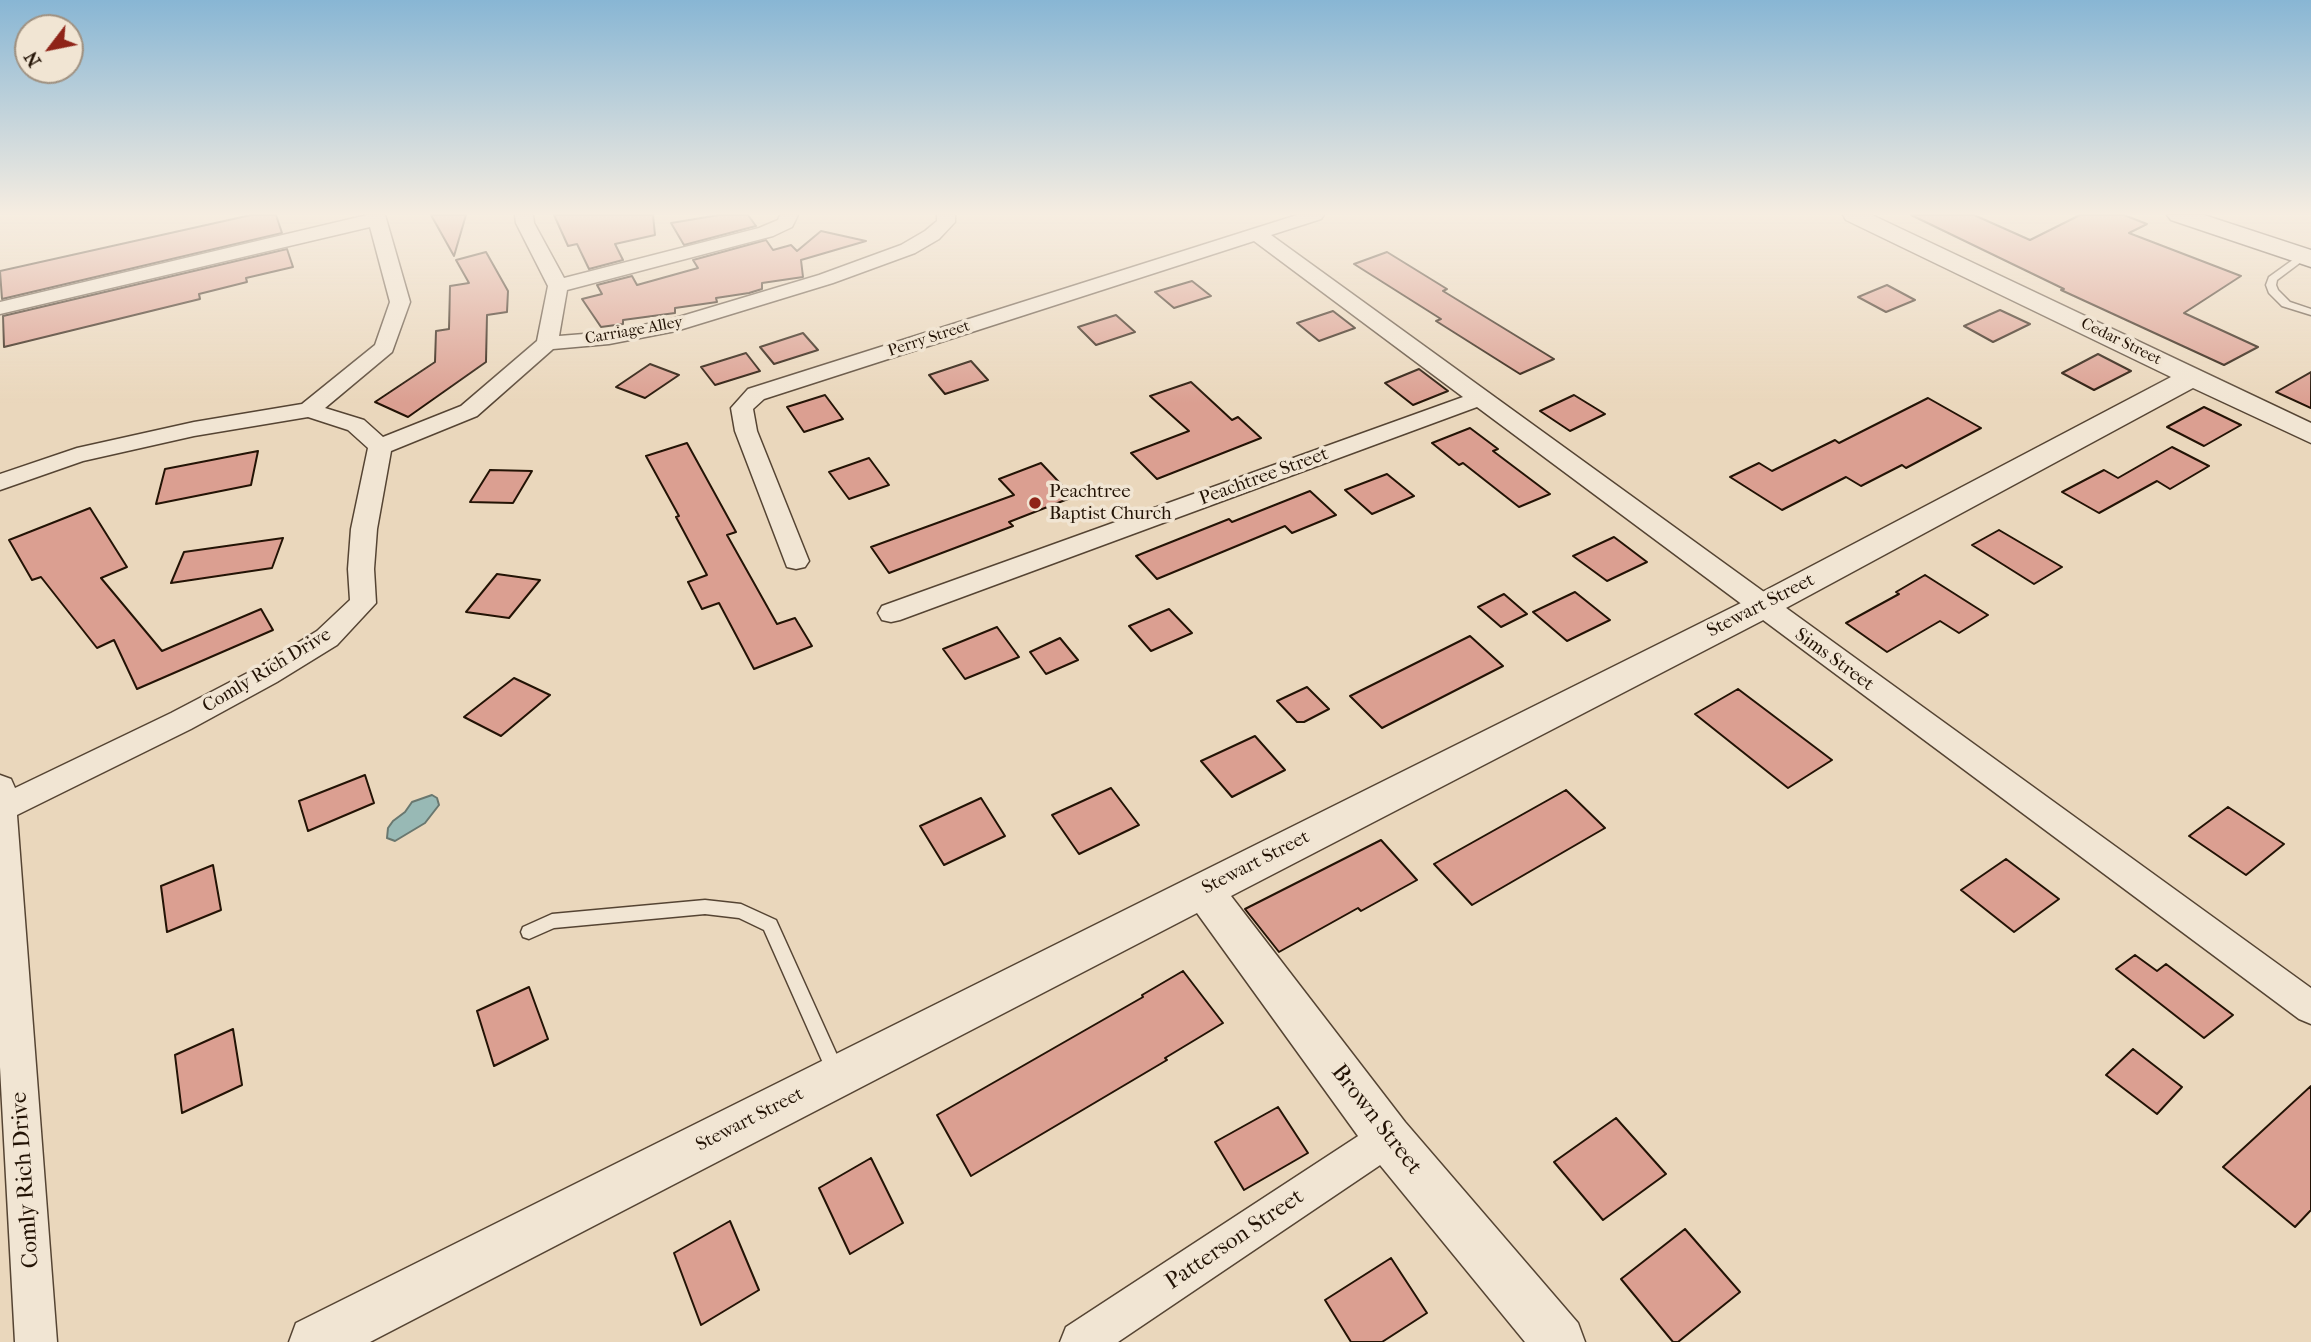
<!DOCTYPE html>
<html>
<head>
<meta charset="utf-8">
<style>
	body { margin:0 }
	#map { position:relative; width:2311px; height:1342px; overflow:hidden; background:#ead7bc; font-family:"IM FELL French Canon",serif }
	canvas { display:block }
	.north { position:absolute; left:14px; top:14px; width:70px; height:70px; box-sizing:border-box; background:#f1e5d3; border:2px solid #9f9181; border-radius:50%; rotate:238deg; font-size:19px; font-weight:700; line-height:28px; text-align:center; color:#231305 }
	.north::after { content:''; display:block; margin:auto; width:24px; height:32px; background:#8f2418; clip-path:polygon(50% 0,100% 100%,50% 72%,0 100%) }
</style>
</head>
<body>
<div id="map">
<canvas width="2311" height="1342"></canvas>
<div class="north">N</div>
</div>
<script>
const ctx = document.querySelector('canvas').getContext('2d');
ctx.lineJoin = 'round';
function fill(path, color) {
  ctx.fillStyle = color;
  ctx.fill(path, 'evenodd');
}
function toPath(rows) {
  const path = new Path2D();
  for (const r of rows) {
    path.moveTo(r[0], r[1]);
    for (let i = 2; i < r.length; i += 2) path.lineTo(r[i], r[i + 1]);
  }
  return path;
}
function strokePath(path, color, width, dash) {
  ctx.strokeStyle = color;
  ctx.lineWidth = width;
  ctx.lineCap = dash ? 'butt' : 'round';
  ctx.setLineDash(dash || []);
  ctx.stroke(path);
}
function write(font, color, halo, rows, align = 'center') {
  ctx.font = font + ' "IM FELL French Canon",serif';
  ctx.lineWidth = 7;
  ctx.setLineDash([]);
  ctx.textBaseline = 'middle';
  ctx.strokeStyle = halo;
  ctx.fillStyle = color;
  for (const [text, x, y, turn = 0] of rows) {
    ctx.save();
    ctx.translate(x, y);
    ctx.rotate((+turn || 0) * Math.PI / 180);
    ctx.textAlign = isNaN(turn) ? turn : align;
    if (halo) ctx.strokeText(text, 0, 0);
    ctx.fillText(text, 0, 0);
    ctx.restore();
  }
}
const water = toPath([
	[432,795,437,798,439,805,425,823,395,841,387,838,388,828,393,821,405,812,412,802,432,795]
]);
fill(water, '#98b9b5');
strokePath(water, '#69776f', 2);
const building = toPath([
	[251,215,276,215,282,233,2,299,0,271,251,215],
	[431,215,466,215,454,256,431,215],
	[554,215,653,215,655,235,615,244,623,260,589,269,577,244,568,246,554,215],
	[719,215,748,215,756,226,684,245,671,223,719,215],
	[1911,215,1974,215,2030,240,2080,215,2124,215,2147,224,2129,233,2241,276,2184,313,2258,347,2224,365,2061,290,2064,289,1911,215],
	[821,231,866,241,801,260,803,277,762,283,762,289,749,293,716,298,717,302,675,308,675,313,623,320,623,324,601,327,582,299,602,294,597,285,632,276,637,285,698,268,693,260,766,240,773,250,791,245,797,251,821,231],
	[287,249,293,267,246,278,247,282,199,294,200,299,4,347,3,316,287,249],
	[486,252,508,291,507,312,487,315,486,362,408,417,375,402,435,362,436,331,449,329,450,286,469,283,456,260,486,252],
	[1387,252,1447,289,1443,291,1554,359,1520,374,1436,321,1441,319,1354,264,1387,252],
	[1192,281,1211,296,1174,308,1155,292,1192,281],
	[1887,285,1915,300,1886,312,1858,297,1887,285],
	[2000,310,2030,324,1993,342,1964,326,2000,310],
	[1333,311,1355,328,1319,341,1297,323,1333,311],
	[1116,315,1135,332,1096,345,1078,327,1116,315],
	[803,333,818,350,774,364,760,347,803,333],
	[746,353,760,371,715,385,701,367,746,353],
	[2098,354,2131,371,2094,390,2062,373,2098,354],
	[971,361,988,380,945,394,929,375,971,361],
	[650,364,679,375,645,398,616,387,650,364],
	[1419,369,1448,391,1413,405,1385,383,1419,369],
	[2311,372,2311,408,2276,392,2311,372],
	[1191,382,1232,420,1238,417,1261,438,1157,479,1131,453,1189,431,1150,396,1191,382],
	[825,395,843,419,804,432,787,407,825,395],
	[1574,395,1605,414,1570,431,1540,411,1574,395],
	[1928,398,1981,428,1906,468,1902,465,1861,486,1846,477,1782,510,1730,477,1759,463,1772,471,1835,440,1839,443,1928,398],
	[2204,407,2241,425,2204,446,2167,427,2204,407],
	[1470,428,1498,449,1493,451,1550,494,1519,507,1463,463,1459,465,1432,443,1470,428],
	[687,443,736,532,727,535,777,624,795,618,812,646,754,669,719,603,702,609,688,582,707,575,676,517,679,516,646,456,687,443],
	[2172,447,2209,466,2170,489,2157,481,2099,513,2062,492,2104,470,2118,478,2172,447],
	[258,451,251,485,156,504,165,469,258,451],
	[869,458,889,485,849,499,829,472,869,458],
	[1041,463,1073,497,1009,522,1013,526,889,573,871,547,1014,495,999,479,1041,463],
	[490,470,532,471,513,503,470,502,490,470],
	[1387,474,1414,496,1372,514,1345,490,1387,474],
	[1310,491,1336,515,1292,533,1285,526,1157,579,1136,556,1229,519,1232,522,1310,491],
	[90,508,127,567,101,578,162,651,261,609,273,630,137,689,114,640,97,648,41,577,32,580,9,540,90,508],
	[1999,530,2062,567,2034,584,1972,545,1999,530],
	[1614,537,1647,562,1607,581,1573,556,1614,537],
	[283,538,272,568,171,583,184,552,283,538],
	[497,574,540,580,509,618,466,612,497,574],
	[1925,575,1988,615,1959,633,1940,621,1887,652,1846,623,1899,594,1896,592,1925,575],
	[1575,592,1610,620,1567,641,1533,612,1575,592],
	[1504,594,1527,614,1501,627,1478,607,1504,594],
	[1169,609,1192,633,1151,651,1129,626,1169,609],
	[997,627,1019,657,965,679,943,649,997,627],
	[1470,636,1503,666,1382,728,1350,696,1470,636],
	[1060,638,1078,660,1046,674,1030,652,1060,638],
	[514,678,550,695,501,736,464,717,514,678],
	[1307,687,1329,709,1304,722,1297,722,1277,701,1307,687],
	[1738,689,1832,760,1788,788,1695,714,1738,689],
	[1255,736,1285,770,1232,797,1201,761,1255,736],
	[365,775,374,803,308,831,299,801,365,775],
	[1111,788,1139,825,1079,854,1052,815,1111,788],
	[1566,790,1605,828,1472,905,1434,864,1566,790],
	[981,798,1005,836,944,865,920,826,981,798],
	[2228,807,2284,844,2246,875,2189,836,2228,807],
	[1381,840,1417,880,1361,911,1358,908,1279,952,1245,909,1381,840],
	[2006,859,2059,899,2014,932,1961,890,2006,859],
	[213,865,221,910,167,932,161,886,213,865],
	[2135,955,2157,971,2166,964,2233,1015,2204,1038,2116,969,2135,955],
	[1183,971,1223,1023,1165,1058,1167,1060,971,1176,937,1115,1143,997,1142,995,1183,971],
	[529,987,548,1039,494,1066,477,1011,529,987],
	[233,1029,242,1085,182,1113,175,1055,233,1029],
	[2133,1049,2182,1087,2157,1114,2106,1075,2133,1049],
	[2311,1086,2311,1210,2295,1227,2223,1167,2311,1086],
	[1278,1107,1308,1153,1244,1190,1215,1142,1278,1107],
	[1616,1118,1666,1174,1603,1220,1554,1162,1616,1118],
	[871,1158,903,1223,850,1254,819,1188,871,1158],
	[730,1221,759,1290,701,1325,674,1253,730,1221],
	[1685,1229,1740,1292,1678,1342,1673,1342,1621,1279,1685,1229],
	[1391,1258,1427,1313,1382,1342,1351,1342,1325,1300,1391,1258]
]);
fill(building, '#db9f91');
strokePath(building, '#231305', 2);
const service = toPath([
	[2301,254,2309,256,2277,280,2276,285,2278,290,2290,302,2311,309,2311,315,2282,306,2269,293,2266,285,2269,277,2301,254],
	[705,900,741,904,776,920,846,1075,843,1081,837,1084,831,1081,764,930,739,918,705,914,554,928,529,939,523,937,521,932,523,927,552,914,705,900]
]);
const minor = toPath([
	[367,215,385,215,410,302,392,352,325,408,364,420,383,437,461,406,537,341,548,286,516,223,515,215,533,215,534,223,564,278,759,228,778,220,780,215,798,215,792,227,773,236,567,290,559,336,609,332,672,319,819,275,901,245,925,231,937,221,937,215,955,215,955,222,939,239,915,253,833,283,676,331,609,344,553,349,477,416,391,451,377,529,374,569,376,603,337,645,277,682,191,729,17,815,57,1342,15,1342,0,1067,0,775,11,779,15,788,171,713,257,668,317,631,350,600,348,569,351,529,368,448,348,430,308,417,194,436,83,461,0,490,0,474,77,448,194,422,302,404,375,345,390,302,370,227,0,314,0,302,367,215],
	[1297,215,1324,215,1321,219,1271,235,2311,988,2311,1024,2299,1019,1477,407,900,620,891,622,882,620,878,613,882,606,1463,397,1254,241,764,399,753,409,757,431,809,561,805,567,796,569,787,567,735,431,731,408,748,389,1297,215],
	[1388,1120,1401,1125,1407,1138,1401,1151,1118,1342,1060,1342,1066,1327,1375,1125,1388,1120]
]);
const tertiary = toPath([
	[1843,215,1872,215,2311,423,2311,443,2193,388,1773,615,1231,896,1405,1122,1578,1323,1585,1342,1525,1342,1371,1154,1197,913,370,1342,289,1342,296,1323,1749,599,2171,377,1846,220,1843,215]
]);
const secondary = toPath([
	[2167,215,2204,215,2311,250,2311,267,2171,220,2167,215]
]);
strokePath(service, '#543', 3);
strokePath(minor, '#543', 3);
strokePath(tertiary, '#543', 3);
strokePath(secondary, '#231305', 3);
fill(service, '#f1e5d3');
fill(minor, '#f1e5d3');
fill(tertiary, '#f1e5d3');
fill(secondary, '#f1e5d3');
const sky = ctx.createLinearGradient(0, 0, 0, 403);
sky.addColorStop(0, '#88b6d4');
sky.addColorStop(0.53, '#f6ede1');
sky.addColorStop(1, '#f6ede100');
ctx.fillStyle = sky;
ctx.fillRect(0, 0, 2311, 403);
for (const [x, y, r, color] of [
	[1035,503,7,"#8f2418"]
]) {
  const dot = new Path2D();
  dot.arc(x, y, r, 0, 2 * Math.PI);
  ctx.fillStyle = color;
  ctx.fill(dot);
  strokePath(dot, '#f1e5d3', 2.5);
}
write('16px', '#231305', '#f1e5d3', [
	["Carriage Alley",634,331,-10],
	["Perry Street",929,339,-18],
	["Cedar Street",2121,342,26]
]);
write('19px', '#231305', '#f1e5d3', [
	["Peachtree Street",1264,477,-20],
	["Stewart Street",1761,606,-27],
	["Sims Street",1834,660,36],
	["Comly Rich Drive",267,671,-31],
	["Stewart Street",1256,863,-27],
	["Stewart Street",750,1120,-27]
]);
write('19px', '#231305', '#f1e5d3', [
	["Peachtree",1049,492],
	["Baptist Church",1049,514]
], 'left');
write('23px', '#231305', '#f1e5d3', [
	["Brown Street",1376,1120,52],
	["Comly Rich Drive",26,1180,-94],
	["Patterson Street",1235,1240,-34]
]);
</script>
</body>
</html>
